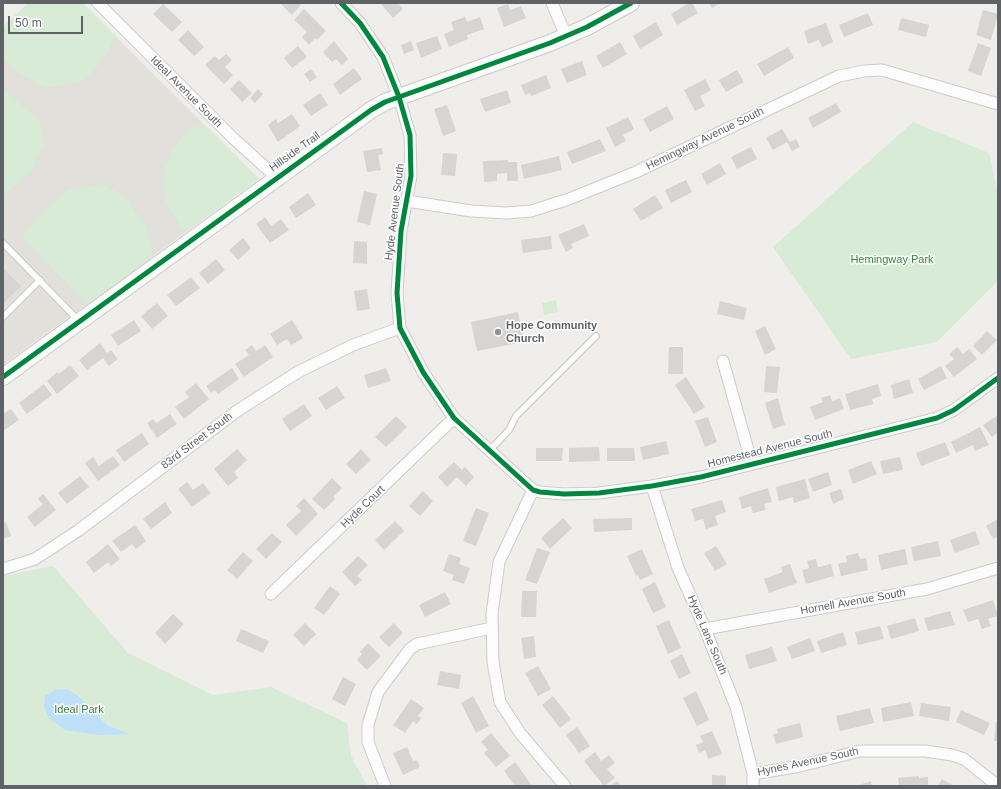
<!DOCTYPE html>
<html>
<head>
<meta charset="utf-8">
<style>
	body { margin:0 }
	#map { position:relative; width:1001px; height:789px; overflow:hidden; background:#efeeea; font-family:Helvetica,sans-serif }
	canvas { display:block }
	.frame { position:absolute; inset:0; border:4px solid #5f6368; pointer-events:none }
	.scale { position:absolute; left:8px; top:16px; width:75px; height:18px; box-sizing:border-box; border:2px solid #5f6368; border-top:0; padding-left:5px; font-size:12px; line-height:14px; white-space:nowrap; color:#5f6368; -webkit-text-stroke:3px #fff; paint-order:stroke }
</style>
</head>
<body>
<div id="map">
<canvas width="1001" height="789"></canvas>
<div class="frame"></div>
<div class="scale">50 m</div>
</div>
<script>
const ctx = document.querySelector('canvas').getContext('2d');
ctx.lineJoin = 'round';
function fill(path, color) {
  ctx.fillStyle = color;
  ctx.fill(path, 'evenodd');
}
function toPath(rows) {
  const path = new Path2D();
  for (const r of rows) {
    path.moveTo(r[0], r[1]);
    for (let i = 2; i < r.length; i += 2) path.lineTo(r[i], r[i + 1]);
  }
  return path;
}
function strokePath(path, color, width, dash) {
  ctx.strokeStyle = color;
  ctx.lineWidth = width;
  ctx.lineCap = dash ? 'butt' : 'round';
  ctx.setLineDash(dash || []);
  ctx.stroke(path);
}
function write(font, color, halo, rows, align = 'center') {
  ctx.font = font + ' Helvetica,sans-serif';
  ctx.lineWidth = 3;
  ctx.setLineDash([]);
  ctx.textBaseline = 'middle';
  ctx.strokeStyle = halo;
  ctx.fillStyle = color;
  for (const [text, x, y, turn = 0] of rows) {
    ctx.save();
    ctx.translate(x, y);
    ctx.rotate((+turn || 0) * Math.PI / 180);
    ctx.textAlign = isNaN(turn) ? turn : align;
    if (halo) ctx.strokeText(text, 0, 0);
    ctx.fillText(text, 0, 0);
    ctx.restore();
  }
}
fill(toPath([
	[28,3,82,3,259,179,3,365,3,27]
]), '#e2e0da');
fill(toPath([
	[28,3,83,3,116,36,104,58,85,80,45,88,17,72,3,58,3,27],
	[3,89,39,120,44,146,29,174,3,196],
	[913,122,989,153,998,193,998,281,937,342,851,359,773,247],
	[206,126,259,179,184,233,166,201,162,180,172,149,190,128],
	[102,184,124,196,147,227,154,257,88,306,22,236,36,220,68,190],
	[556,300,558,312,544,315,542,303],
	[53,566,128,653,213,695,271,687,347,723,351,756,367,786,5,786,3,784,3,576]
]), '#d8ebd6');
fill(toPath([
	[67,689,78,696,107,725,129,734,99,735,65,730,49,718,44,707,45,696,55,690]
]), '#bfe0f9');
fill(toPath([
	[280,3,298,3,301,5,292,15],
	[380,3,398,3,403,9,393,18],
	[689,3,692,3,698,13,677,25,671,14],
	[709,3,720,3,712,8],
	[163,4,182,22,172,32,153,14],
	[508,4,510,10,521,6,526,18,504,27,497,8],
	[304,9,326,31,317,40,315,38,309,45,302,37,307,32,294,20],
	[983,10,998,14,991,40,976,35],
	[868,13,873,25,844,37,839,25],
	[465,17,467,22,480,17,484,29,467,35,468,39,449,47,444,34,454,30,451,22],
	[901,18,929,25,926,37,898,30],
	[656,22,663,35,640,49,633,36],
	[826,23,833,42,822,47,819,40,808,44,804,31],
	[188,30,204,47,194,56,178,40],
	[437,36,442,49,421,58,416,43],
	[334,41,348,59,342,65,336,59,332,62,323,52],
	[411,41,414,50,404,54,401,45],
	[620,42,627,54,603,68,596,56],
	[978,43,991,48,981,76,968,71],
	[298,46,307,57,292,68,284,58],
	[788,47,794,58,764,76,757,64],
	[226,54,232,60,225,67,233,75,224,84,205,65,215,56,219,60],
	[582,61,587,75,567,83,561,69],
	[354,68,362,79,340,95,333,84],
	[311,69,317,77,310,82,304,74],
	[737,70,744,82,726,92,719,80],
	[546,75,551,88,531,96,530,93,525,95,521,85],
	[705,79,711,90,700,96,705,106,695,111,684,90],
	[239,80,252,93,242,102,230,89],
	[258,89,263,94,255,103,250,98],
	[507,90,511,103,485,112,480,99],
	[320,93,328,105,311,116,303,105],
	[836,103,841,112,813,128,808,118],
	[447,105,456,131,443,136,434,109],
	[667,106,674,119,650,132,643,119],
	[292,114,300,126,278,142,268,125,276,119,278,123],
	[628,117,634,129,623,135,626,141,615,147,606,128],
	[782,129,790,142,796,139,800,147,792,151,787,142,773,150,766,138],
	[600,139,606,151,572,164,567,152],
	[751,147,757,159,737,169,731,157],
	[382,148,383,154,378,155,381,170,367,172,363,151],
	[443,153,457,154,455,176,441,175],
	[559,156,562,170,524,179,521,165],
	[508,160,508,162,517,162,518,181,507,181,507,173,497,174,497,181,484,182,483,161],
	[720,163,726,174,707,185,701,174],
	[686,180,692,192,671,203,665,190],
	[364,191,377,194,370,225,357,222],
	[308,193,316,205,296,218,289,207],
	[655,195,663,208,641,221,633,209],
	[265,217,271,226,281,219,289,230,270,243,256,224],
	[584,224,589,236,571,244,573,248,566,252,558,235],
	[551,236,552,249,523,253,521,240],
	[243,238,251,248,238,260,229,250],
	[354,241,367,242,367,264,353,263],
	[216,259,225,270,208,284,199,273],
	[3,268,21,286,3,304],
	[191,277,200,288,176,306,167,295],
	[367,289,370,309,357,311,354,291],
	[720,301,747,308,744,320,717,314],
	[157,303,168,316,152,329,141,316],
	[518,312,524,342,477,351,471,322],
	[134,320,141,331,118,346,111,335],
	[292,320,303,338,291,345,287,339,277,345,270,334],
	[765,326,776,349,765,355,755,331],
	[987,331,997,340,982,355,973,346],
	[100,343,107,353,111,350,118,359,109,366,103,358,87,370,79,360],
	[252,345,256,351,265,345,273,357,244,377,235,364,249,355,245,350],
	[669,347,683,347,683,374,668,374],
	[957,347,963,354,969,349,977,359,954,377,945,366,954,359,949,354],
	[70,365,79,376,57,394,47,381,57,372,59,374],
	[766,366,780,367,777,393,764,392],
	[941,366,947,378,924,390,918,379],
	[232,368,239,379,218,394,215,390,211,393,206,386],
	[386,368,391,381,368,388,364,375],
	[686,377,705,407,694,414,675,385],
	[909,379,913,393,894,399,891,385],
	[196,383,209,399,184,419,175,407,189,397,185,392],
	[44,384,52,395,27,414,19,403],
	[878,384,881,396,872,399,873,404,850,410,845,394],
	[337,386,345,398,326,410,318,398],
	[830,395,832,401,840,398,844,409,815,420,810,407,823,402,821,398],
	[778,398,785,425,773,429,765,403],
	[304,404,312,416,290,431,282,419],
	[11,409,19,420,3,431,3,414],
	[170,414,177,424,157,438,147,423,153,419,156,423],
	[998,415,998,432,992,437,983,425],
	[396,416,407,427,386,447,375,437],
	[708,417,717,442,705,447,695,421],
	[980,427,989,445,975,451,973,445,956,453,951,442],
	[142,433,149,444,124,462,116,450],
	[666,441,669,454,643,460,640,447],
	[945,442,950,455,921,466,916,453],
	[599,447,600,461,569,462,569,448],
	[536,448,563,448,562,461,536,461],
	[607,448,634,448,635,461,607,461],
	[237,449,247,460,234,472,238,478,228,486,214,469],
	[361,449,371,460,356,474,346,464],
	[113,456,120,465,98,481,85,463,93,457,99,466],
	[900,457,903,470,883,474,880,461],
	[871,461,877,474,853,484,848,470],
	[454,462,462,470,465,467,474,477,466,486,457,477,447,487,438,477],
	[828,472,832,485,813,492,808,479],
	[80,476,89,487,67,504,58,493],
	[332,478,342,488,333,497,335,499,324,510,312,499],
	[805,479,810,498,794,503,793,497,779,501,776,487],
	[187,482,193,490,203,483,211,493,192,507,178,489],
	[768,488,772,502,764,504,766,510,753,513,751,506,742,509,739,497],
	[841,489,844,499,833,504,829,493],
	[423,491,433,501,420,516,409,506],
	[43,494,56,510,35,527,27,517,43,504,38,499],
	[304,498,318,514,296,536,286,525,301,511,296,506],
	[722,500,726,512,715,516,718,525,706,529,703,519,695,521,691,509],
	[165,502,172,513,151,529,143,519],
	[476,508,489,513,476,546,463,541],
	[563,518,572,528,550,549,541,538],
	[632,518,632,530,594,532,593,519],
	[998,519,998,537,993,539,986,526],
	[395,521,404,531,384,550,375,540],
	[6,522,11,536,3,539,3,523],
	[135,525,146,541,136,549,132,544,121,552,112,541],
	[975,531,980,544,955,553,950,540],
	[272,533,282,542,266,559,256,549],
	[938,541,941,556,914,561,911,547],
	[108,544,120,559,111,566,108,562,94,573,86,562],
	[716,546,727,564,715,571,704,553],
	[537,548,550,552,537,584,525,580],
	[642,549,653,574,640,580,638,575,636,576,627,556],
	[905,549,908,564,881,570,878,555],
	[243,552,253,561,237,579,227,570],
	[858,553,860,559,866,558,868,570,841,576,838,564,847,562,846,556],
	[449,554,461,558,459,564,470,568,464,584,452,580,454,575,443,571],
	[358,556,368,565,357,576,362,580,355,586,342,572],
	[816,559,818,567,831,564,834,576,806,584,802,570,809,568,807,561],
	[790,564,797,583,769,593,764,579,783,572,781,567],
	[655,582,666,607,653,613,642,589],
	[330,586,340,594,324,615,314,608],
	[522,591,537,591,536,617,521,617],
	[445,592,451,604,425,617,419,605],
	[993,600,998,616,988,619,991,626,982,629,978,619,968,622,963,610],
	[950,611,955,625,928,631,924,618],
	[173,614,184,624,165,644,155,633],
	[915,618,919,631,891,639,887,626],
	[669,620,681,648,668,654,656,626],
	[305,623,316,634,304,646,293,635],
	[394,623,403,633,389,647,379,637],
	[880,626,884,639,858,645,855,632],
	[241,629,269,641,263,653,236,641],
	[843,632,847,645,821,653,817,641],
	[534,636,536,657,524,659,521,638],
	[810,638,815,651,792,659,787,647],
	[368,643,381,656,367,670,357,660,362,654,360,652],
	[772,647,777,661,749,669,745,655],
	[682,654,691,673,679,679,670,661],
	[538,666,551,689,538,696,525,673],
	[440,671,461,675,459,689,437,685],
	[343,677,356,684,345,706,332,699],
	[696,691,709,720,697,726,683,698],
	[473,696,489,726,476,733,461,703],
	[553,696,571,719,560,728,542,705],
	[411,699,424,708,418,716,421,718,417,724,413,721,405,733,393,725],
	[911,702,914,716,883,722,881,708],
	[921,703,951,707,949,721,919,716],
	[870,708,874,723,840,731,836,716],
	[961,710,990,723,984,735,956,722],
	[996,722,998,722,998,741,994,741],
	[800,723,803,737,776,744,773,734,778,733,777,729],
	[577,727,590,746,579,753,566,735],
	[712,731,722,754,708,759,705,750,699,753,696,745,703,742,700,736],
	[491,733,510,756,496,767,484,753,488,750,481,742],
	[407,747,413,761,417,760,420,767,403,775,393,753],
	[595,752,601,761,609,755,615,763,607,769,615,778,604,786,584,761],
	[515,762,532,786,515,786,504,771],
	[712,775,726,776,726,786,712,786],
	[919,776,919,778,928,777,928,786,899,786,898,778],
	[942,779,954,786,938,786],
	[617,781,621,786,610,786],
	[871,781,872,786,856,786]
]), '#d6d5d3');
const lane = toPath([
	[3,243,78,320],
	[3,317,40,280],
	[490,450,509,430,516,416,596,336]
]);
const street = toPath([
	[98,3,233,138,277,178],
	[341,3,360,23,383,57,399,97,410,135,411,176,401,231,397,293,400,328,423,372,454,418,533,490,540,492,564,494,599,493,652,486,701,477,937,418,954,410,998,378],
	[552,3,566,36],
	[407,201,471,211,507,213,531,211,569,199,636,172,839,76,864,71,882,70,998,104],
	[723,361,752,464],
	[652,486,678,568,705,629,736,707,753,774,753,786],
	[533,490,499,562,492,614,493,662,500,702,520,733,565,786],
	[3,569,35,559,79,530,237,411,298,372,353,345,400,328],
	[271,594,454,418],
	[705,629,927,589,998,568],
	[753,774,800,766,860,751,925,751,952,755,964,759,998,786],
	[385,786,368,742,368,725,378,692,410,649,417,644,492,628]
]);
const secondary = toPath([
	[3,377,371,110,385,102,550,43,587,27,631,3]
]);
strokePath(lane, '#cbcccc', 8);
strokePath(street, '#cbcccc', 13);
strokePath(secondary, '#cacacb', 18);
strokePath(lane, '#fdfcfc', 5.5);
strokePath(street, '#fdfcfc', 11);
strokePath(secondary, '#fdfcfc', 16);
strokePath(toPath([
	[341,3,360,23,383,57,399,97,410,135,411,176,401,231,397,293,400,328,423,372,454,418,533,490,540,492,564,494,599,493,652,486,701,477,937,418,954,410,998,378],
	[3,377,371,110,385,102,550,43,587,27,631,3]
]), '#00873e', 5);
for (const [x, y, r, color] of [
	[498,332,4,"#919496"]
]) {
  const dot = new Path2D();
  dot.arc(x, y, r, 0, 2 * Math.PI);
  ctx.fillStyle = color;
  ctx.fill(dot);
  strokePath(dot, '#fff', 1.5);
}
write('11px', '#5f6368', '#fff', [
	["Ideal Avenue South",186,92,45],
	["Hemingway Avenue South",705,139,-26],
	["Hillside Trail",295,152,-36],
	["Hyde Avenue South",395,212,-83],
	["83rd Street South",197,441,-37],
	["Homestead Avenue South",770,449,-14],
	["Hyde Court",363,507,-44],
	["Hornell Avenue South",853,602,-10],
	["Hyde Lane South",707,635,67],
	["Hynes Avenue South",808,762,-12]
]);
write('11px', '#348238', '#fff', [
	["Hemingway Park",892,260],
	["Ideal Park",79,710]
]);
write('bold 11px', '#5f6368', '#fff', [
	["Hope Community",506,326],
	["Church",506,339]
], 'left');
</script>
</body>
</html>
